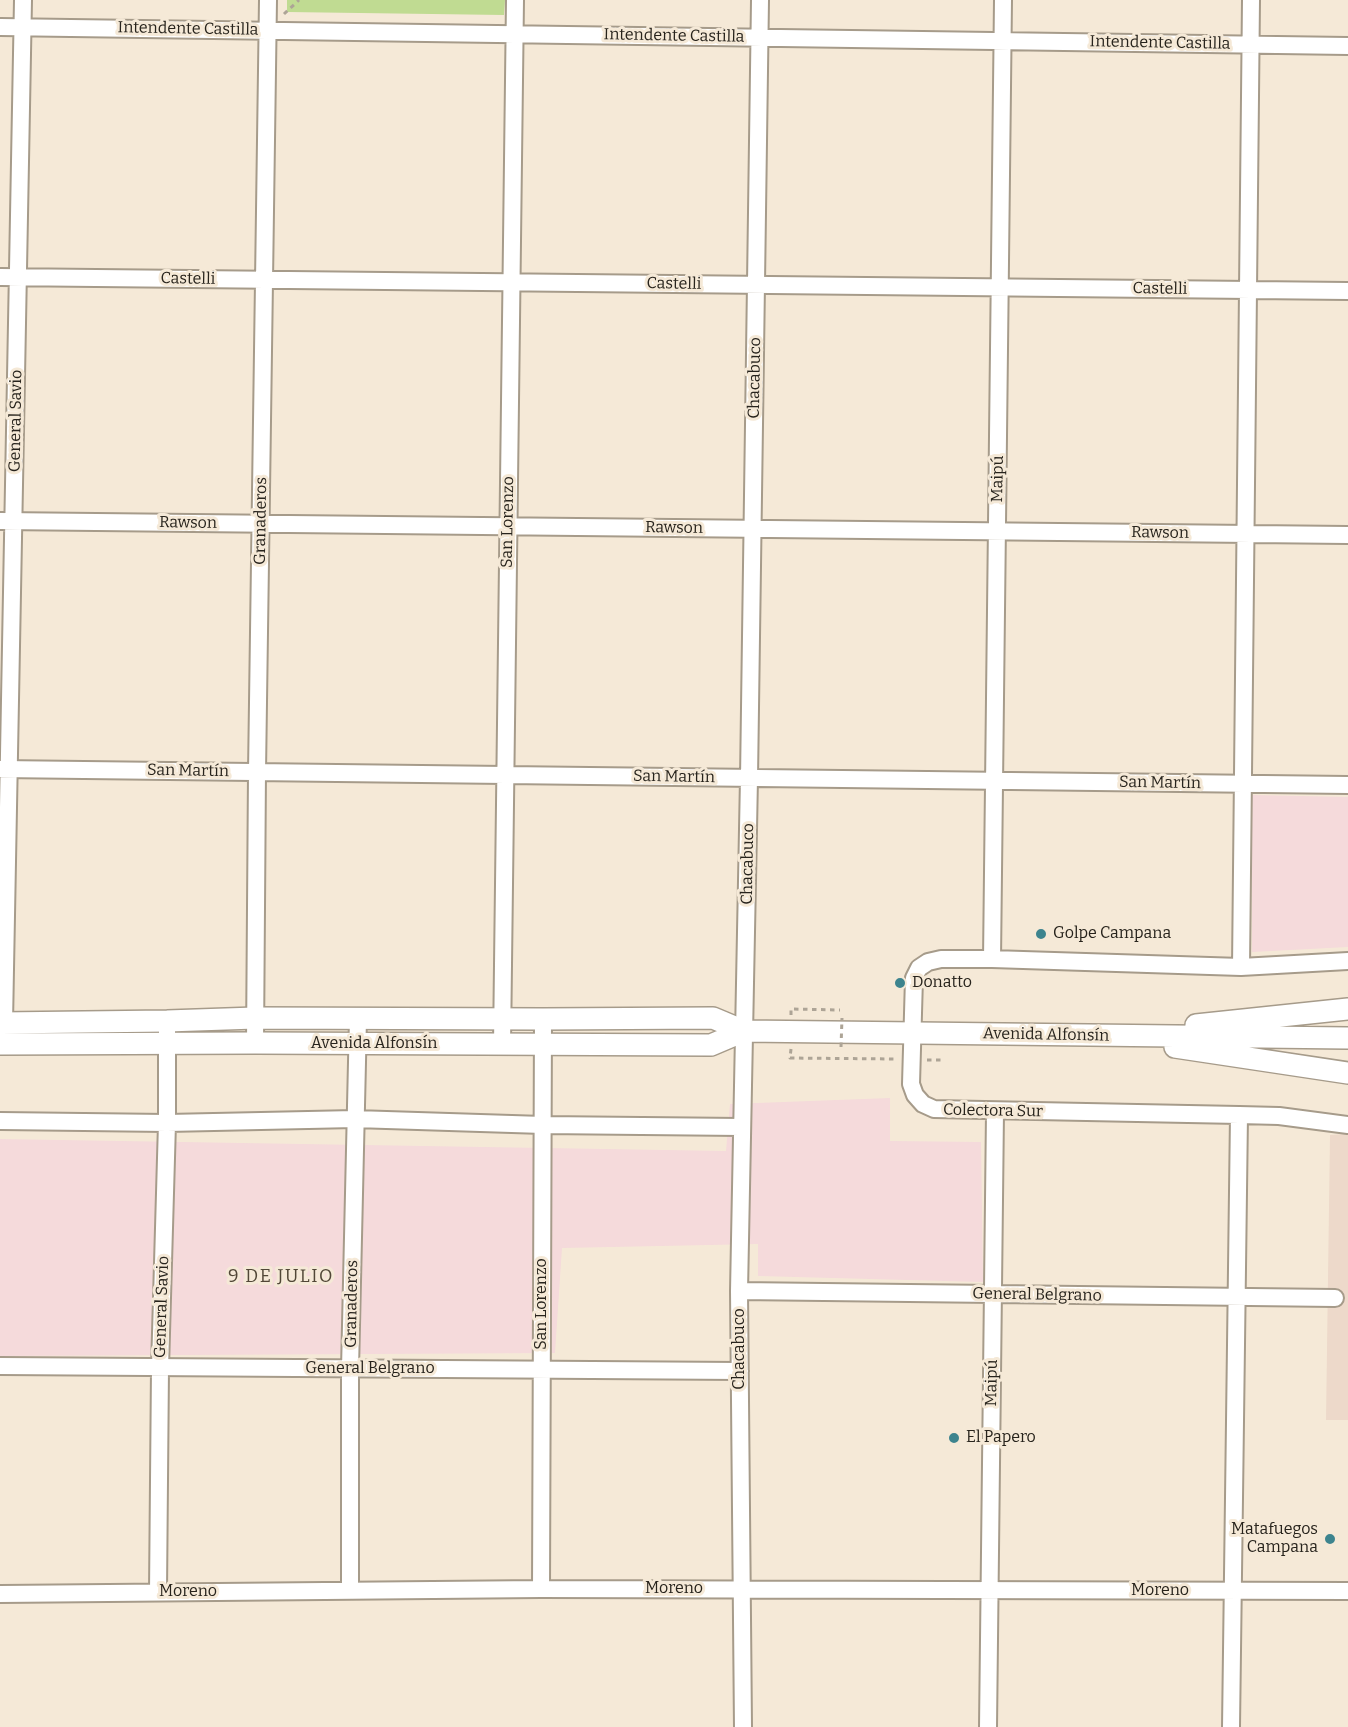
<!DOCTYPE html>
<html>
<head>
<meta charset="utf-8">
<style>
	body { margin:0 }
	canvas { display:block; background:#f5e9d7 }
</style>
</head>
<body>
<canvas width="1348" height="1727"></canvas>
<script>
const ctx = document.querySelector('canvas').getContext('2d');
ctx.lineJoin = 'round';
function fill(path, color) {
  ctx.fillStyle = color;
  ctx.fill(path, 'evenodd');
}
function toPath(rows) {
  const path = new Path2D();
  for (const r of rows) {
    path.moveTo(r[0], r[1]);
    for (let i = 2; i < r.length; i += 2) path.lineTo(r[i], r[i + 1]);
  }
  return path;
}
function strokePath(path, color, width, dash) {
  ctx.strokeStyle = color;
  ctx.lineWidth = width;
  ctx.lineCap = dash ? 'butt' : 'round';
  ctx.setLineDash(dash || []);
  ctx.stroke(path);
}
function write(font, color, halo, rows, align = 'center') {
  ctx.font = font + ' Bitter,serif';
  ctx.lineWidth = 6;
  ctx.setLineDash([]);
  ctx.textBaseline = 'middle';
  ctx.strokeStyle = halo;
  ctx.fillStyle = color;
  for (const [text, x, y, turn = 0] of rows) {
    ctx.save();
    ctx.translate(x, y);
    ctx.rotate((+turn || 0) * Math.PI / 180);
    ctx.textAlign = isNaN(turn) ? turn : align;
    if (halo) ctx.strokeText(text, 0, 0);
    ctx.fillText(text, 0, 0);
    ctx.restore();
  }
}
fill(toPath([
	[1344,1134,1348,1135,1348,1420,1326,1420,1330,1135]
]), '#edd9ca');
fill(toPath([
	[1252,795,1348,797,1348,947,1252,952],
	[890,1098,890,1141,981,1142,983,1282,758,1276,758,1244,562,1248,555,1353,0,1356,0,1139,726,1151,730,1104]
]), '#f5dadb');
fill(toPath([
	[287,0,505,0,504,15,287,12]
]), '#c0db92');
const minor = toPath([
	[0,27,1348,46],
	[0,277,1348,291],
	[0,521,1348,535],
	[0,769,1348,785],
	[992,959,1003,0],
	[1348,961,1241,967,992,959,941,959,928,962,919,968,914,978,911,1084,915,1095,923,1104,934,1109,1239,1115,1279,1116,1348,1125],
	[1241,967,1251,0],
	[4,1023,23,0],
	[255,1043,257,772,268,0],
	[502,1045,515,0],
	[0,1121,167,1123,355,1119,543,1125,741,1127],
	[739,1291,1335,1298],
	[0,1366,740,1371],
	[541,1589,543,1019],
	[350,1591,350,1369,358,1018],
	[158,1592,160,1368,167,1123,167,1031],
	[0,1594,541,1589,1348,1591],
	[743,1727,739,1291,749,778,760,0],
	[988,1727,995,1112],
	[1231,1727,1239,1115]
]);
const major = toPath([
	[0,1023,167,1021,255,1018,543,1019,713,1018,744,1031,1348,1038],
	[1196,1025,1348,1009],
	[0,1044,255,1043,711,1045,744,1031],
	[1175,1047,1348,1073]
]);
strokePath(minor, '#a69b8a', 20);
strokePath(major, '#a69b8a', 24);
strokePath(toPath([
	[284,14,299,0],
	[791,1015,791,1009,840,1010],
	[791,1049,790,1058,897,1059],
	[927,1060,941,1060]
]), '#ada496', 3, [4.5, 4.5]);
strokePath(minor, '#fff', 16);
strokePath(major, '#fff', 21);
strokePath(toPath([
	[841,1047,842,1018]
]), '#ada496', 3, [4.5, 4.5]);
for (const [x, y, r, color] of [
	[1041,934,6,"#3d848e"],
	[900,983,6,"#3d848e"],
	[954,1438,6,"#3d848e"],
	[1330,1539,6,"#3d848e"]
]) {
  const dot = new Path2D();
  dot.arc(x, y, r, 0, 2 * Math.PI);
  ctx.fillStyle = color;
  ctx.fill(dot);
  strokePath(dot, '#f5e9d7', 2);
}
write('16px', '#27231c', '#f5e9d7', [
	["Intendente Castilla",188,29,1],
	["Intendente Castilla",674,36,1],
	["Intendente Castilla",1160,43,1],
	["Castelli",188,279,1],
	["Castelli",674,284,1],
	["Castelli",1160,289,1],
	["Chacabuco",755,378,-89],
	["General Savio",16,421,-89],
	["Maipú",998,479,-89],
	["Granaderos",261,521,-89],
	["San Lorenzo",508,522,-89],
	["Rawson",188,523,1],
	["Rawson",674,528,1],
	["Rawson",1160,533,1],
	["San Martín",188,771,1],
	["San Martín",674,777,1],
	["San Martín",1160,783,1],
	["Chacabuco",748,864,-89],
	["Avenida Alfonsín",1046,1035,1],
	["Avenida Alfonsín",374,1044],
	["Colectora Sur",993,1111,1],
	["General Belgrano",1037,1295,1],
	["Granaderos",352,1304,-89],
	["San Lorenzo",542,1304,-90],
	["General Savio",162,1307,-88],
	["Chacabuco",740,1349,-90],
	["General Belgrano",370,1369],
	["Maipú",992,1383,-89],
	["Moreno",674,1589],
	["Moreno",1160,1591],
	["Moreno",188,1592]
]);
write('16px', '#27231c', '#f5e9d7', [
	["Golpe Campana",1053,934],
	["Donatto",912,983],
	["El Papero",966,1438],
	["Matafuegos",1318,1530,"right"],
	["Campana",1318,1548,"right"]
], 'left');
ctx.letterSpacing = '1.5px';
write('18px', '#514737', '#f5e9d7', [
	["9 DE JULIO",281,1277]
]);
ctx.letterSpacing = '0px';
</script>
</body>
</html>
